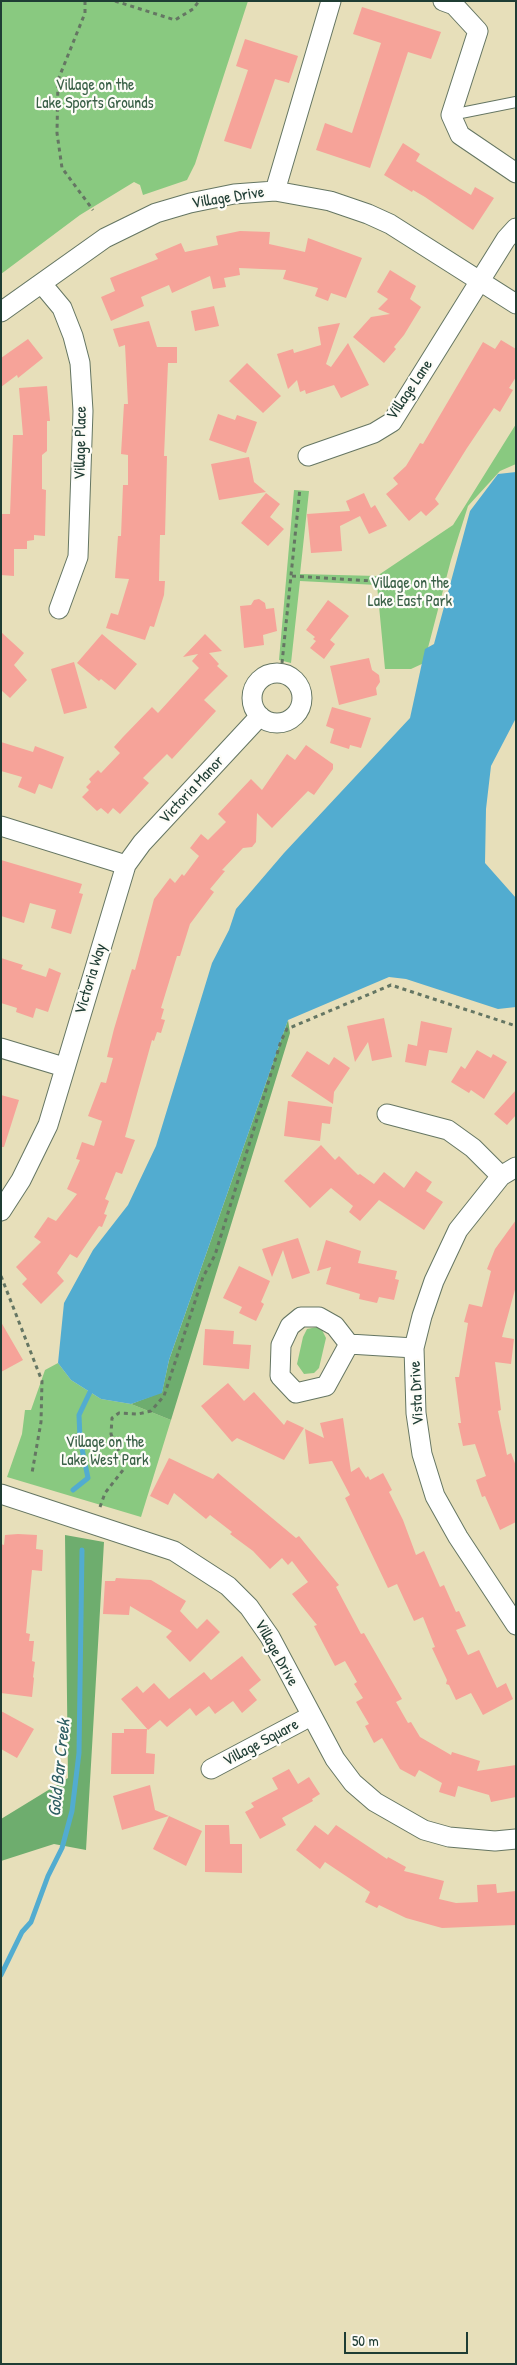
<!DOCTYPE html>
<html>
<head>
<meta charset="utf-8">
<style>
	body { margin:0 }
	#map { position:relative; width:517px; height:2365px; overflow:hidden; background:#e7dfba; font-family:"Patrick Hand",sans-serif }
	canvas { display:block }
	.frame { position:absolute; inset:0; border:2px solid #1f3d34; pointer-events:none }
	.scale { position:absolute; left:344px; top:2332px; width:124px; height:22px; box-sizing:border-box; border:2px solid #1f3d34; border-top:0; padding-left:6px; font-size:15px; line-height:18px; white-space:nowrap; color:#1f3d34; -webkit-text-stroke:4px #fdfcf7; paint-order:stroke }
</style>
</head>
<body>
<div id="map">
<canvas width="517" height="2365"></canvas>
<div class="frame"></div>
<div class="scale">50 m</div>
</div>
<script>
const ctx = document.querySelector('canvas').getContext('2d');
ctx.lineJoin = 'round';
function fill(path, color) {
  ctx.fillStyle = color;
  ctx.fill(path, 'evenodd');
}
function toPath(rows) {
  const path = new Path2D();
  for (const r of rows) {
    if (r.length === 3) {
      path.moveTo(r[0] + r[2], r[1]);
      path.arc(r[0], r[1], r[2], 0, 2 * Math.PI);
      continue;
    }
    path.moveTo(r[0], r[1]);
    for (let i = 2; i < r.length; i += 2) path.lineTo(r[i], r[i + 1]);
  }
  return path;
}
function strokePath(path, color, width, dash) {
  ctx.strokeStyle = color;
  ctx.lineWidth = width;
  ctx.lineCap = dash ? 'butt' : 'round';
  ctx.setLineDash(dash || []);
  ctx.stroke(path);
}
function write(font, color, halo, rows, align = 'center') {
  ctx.font = font + ' "Patrick Hand",sans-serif';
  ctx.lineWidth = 4.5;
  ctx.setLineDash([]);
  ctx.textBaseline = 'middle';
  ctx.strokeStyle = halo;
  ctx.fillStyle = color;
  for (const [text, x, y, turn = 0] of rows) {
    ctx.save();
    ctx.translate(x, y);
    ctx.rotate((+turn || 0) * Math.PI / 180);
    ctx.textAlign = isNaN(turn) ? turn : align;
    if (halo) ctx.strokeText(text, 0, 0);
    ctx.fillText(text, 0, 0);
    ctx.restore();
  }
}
fill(toPath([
	[1,1,248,1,195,164,187,180,143,195,140,185,134,182,80,215,1,274],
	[516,424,516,464,500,471,468,506,451,560,424,663,411,669,385,669,377,585,300,581,291,663,279,660,294,490,309,491,300,574,377,576,453,525],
	[317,1327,322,1330,326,1338,319,1368,314,1373,304,1374,297,1364,303,1337,307,1329],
	[58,1363,71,1380,101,1399,131,1404,171,1420,141,1517,7,1477,22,1434,25,1410,31,1410,45,1370]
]), '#89c980');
fill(toPath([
	[288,1020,290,1033,171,1420,131,1404,162,1392,169,1360],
	[65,1535,104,1542,86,1850,54,1844,1,1861,1,1819,68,1778]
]), '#6ead6e');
fill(toPath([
	[516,472,516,718,491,766,486,809,485,863,516,898,516,1007,498,1009,406,979,389,977,288,1020,169,1360,162,1393,131,1404,101,1399,71,1380,58,1363,64,1303,93,1250,128,1205,156,1146,212,963,229,930,236,909,284,853,410,718,425,649,434,644,470,511,498,474]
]), '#52acd0');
strokePath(toPath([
	[73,1490,88,1478,80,1439,79,1415,90,1392],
	[1,1975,22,1932,31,1922,48,1876,62,1848,72,1811,79,1753,82,1550]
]), '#52acd0', 5);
fill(toPath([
	[362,7,441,32,431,59,408,52,370,168,316,150,325,123,352,133,381,43,353,34],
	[245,39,298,56,289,83,275,79,251,149,224,141,248,70,236,66],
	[403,143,420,154,416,161,448,181,471,195,475,187,494,198,473,230,425,197,413,190,412,192,384,175],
	[240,231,270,232,269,244,305,252,308,238,362,258,346,298,331,293,328,301,315,296,318,288,283,279,286,270,239,268,240,275,224,278,226,287,213,289,210,276,172,293,169,285,141,297,144,306,111,321,101,297,115,291,110,278,158,259,155,254,181,243,185,252,218,245,216,236],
	[390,270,416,286,410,299,421,307,404,335,394,347,396,349,384,363,353,337,371,317,390,314,378,309,388,299,377,292],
	[214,306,219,326,195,331,191,311],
	[149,321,157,347,177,347,177,363,168,363,164,456,167,456,165,535,160,535,159,581,165,581,164,595,154,627,150,626,145,640,106,628,111,613,118,615,129,579,115,578,118,536,121,536,123,485,128,485,128,455,121,454,124,404,128,404,125,345,119,347,113,329],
	[340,323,326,364,331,367,348,343,369,385,341,398,334,385,306,394,305,390,300,392,297,380,288,389,277,354,293,349,294,353,321,345,318,327],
	[28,339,43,358,18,378,17,375,1,387,1,358],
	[501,340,516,349,516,377,509,388,513,390,500,412,494,408,467,448,435,499,439,504,426,516,421,511,409,521,386,494,398,484,393,478,406,466,420,443,423,444,483,342,495,349],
	[247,363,281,396,263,413,229,381],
	[47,386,50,421,47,421,47,451,42,455,42,489,46,490,45,536,34,535,34,540,27,541,27,549,14,549,14,576,1,575,1,514,10,514,13,435,23,435,19,388],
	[218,414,235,420,237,415,257,422,246,453,209,440],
	[249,457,254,482,266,492,219,500,211,464],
	[266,493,280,504,270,517,284,529,268,546,241,523],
	[364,493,371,508,375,505,387,526,369,534,360,516,340,526,342,551,311,553,307,514,350,511,346,501],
	[259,599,265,603,266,609,274,608,277,631,263,635,264,645,244,648,240,606,251,605,254,600],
	[328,600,349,616,330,640,335,644,324,659,310,648,316,641,313,639,315,637,306,630],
	[1,632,24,653,14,665,27,680,10,698,1,690],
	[102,634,137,664,115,690,101,679,99,681,77,663],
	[205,634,222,651,209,653,219,664,217,666,228,676,204,700,216,711,172,759,167,754,143,778,149,783,120,814,113,808,108,814,101,808,97,811,82,797,89,790,86,787,91,782,89,779,98,770,101,773,120,753,114,747,123,737,152,707,158,713,199,668,192,661,198,654,183,657],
	[369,658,372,670,379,675,380,682,376,688,377,695,339,705,330,666],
	[74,662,87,708,64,714,51,669],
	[332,707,371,718,361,748,350,745,349,749,330,743,334,729,326,726],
	[1,742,33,752,35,746,64,757,52,789,39,784,35,794,18,787,22,777,1,771],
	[306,745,333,764,333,769,314,795,308,791,272,828,257,813,256,842,252,847,243,848,222,870,225,871,210,889,214,892,190,924,180,956,177,956,161,1008,164,1009,161,1019,165,1020,161,1033,157,1032,154,1041,152,1040,125,1137,135,1140,122,1174,116,1172,105,1199,109,1201,104,1214,107,1215,102,1227,99,1226,77,1258,70,1254,57,1273,64,1281,41,1304,22,1284,27,1279,16,1267,41,1242,34,1237,48,1217,56,1221,77,1194,67,1189,80,1160,76,1159,82,1142,94,1146,102,1121,88,1116,101,1082,106,1083,113,1058,107,1057,114,1029,132,969,135,970,154,899,170,878,175,883,182,874,184,876,199,856,190,848,201,834,208,840,226,822,218,814,251,779,262,790,287,754,295,760],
	[1,860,82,884,79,893,83,894,71,934,51,928,56,910,30,903,24,923,1,916],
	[1,958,23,965,21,969,46,977,49,968,61,973,48,1012,36,1008,33,1018,16,1012,17,1008,1,1003],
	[384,1018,392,1057,372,1061,368,1042,355,1062,347,1026],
	[421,1021,452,1028,447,1053,429,1050,426,1066,405,1062,408,1044,417,1046],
	[477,1050,491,1058,493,1054,507,1062,484,1099,471,1090,469,1093,451,1082,461,1066,465,1069],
	[307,1051,329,1065,334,1057,350,1068,334,1092,333,1104,291,1076],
	[516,1090,516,1115,507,1125,494,1114],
	[1,1095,19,1100,4,1147,1,1147],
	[288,1101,332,1107,330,1124,322,1123,320,1141,284,1136],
	[321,1145,335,1160,339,1156,358,1175,360,1174,374,1184,384,1172,404,1188,416,1171,432,1182,426,1191,443,1202,424,1230,379,1200,360,1221,349,1212,353,1206,331,1188,310,1208,284,1181],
	[516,1220,516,1286,502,1337,514,1339,511,1364,495,1362,501,1410,498,1411,507,1455,511,1453,516,1466,516,1522,500,1530,485,1496,482,1497,476,1480,486,1476,475,1444,463,1446,458,1423,461,1423,455,1377,459,1377,468,1323,464,1322,469,1304,482,1307,491,1271,487,1269,495,1249],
	[298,1238,310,1273,292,1279,283,1250,272,1277,262,1249],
	[326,1240,361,1251,358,1263,397,1271,395,1279,399,1280,394,1300,379,1297,377,1303,359,1299,360,1294,326,1284,331,1267,317,1271],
	[239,1266,270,1281,261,1302,264,1304,256,1321,239,1313,242,1307,223,1298],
	[1,1322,23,1360,1,1372],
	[205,1329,234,1331,233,1344,251,1345,249,1369,203,1365],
	[228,1383,244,1401,254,1392,284,1425,287,1420,304,1428,284,1460,237,1438,232,1442,201,1406],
	[343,1418,351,1472,359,1467,366,1478,368,1476,370,1480,383,1473,392,1490,389,1492,403,1520,416,1555,424,1551,440,1587,444,1585,456,1612,459,1611,466,1626,456,1630,468,1655,479,1650,497,1688,506,1683,513,1699,483,1715,471,1693,456,1700,449,1685,446,1684,447,1680,432,1648,435,1647,423,1617,414,1621,397,1584,388,1588,345,1498,350,1495,332,1461,309,1464,305,1429,324,1438,320,1423],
	[169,1458,213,1479,218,1473,296,1538,299,1536,339,1585,336,1587,361,1634,364,1633,402,1699,396,1702,408,1723,411,1722,420,1737,451,1755,452,1752,480,1761,477,1771,516,1765,516,1797,491,1802,489,1795,458,1786,455,1797,439,1792,442,1783,419,1770,415,1777,400,1769,382,1738,374,1743,365,1726,369,1724,356,1702,363,1698,354,1684,357,1682,345,1661,335,1666,314,1626,317,1625,292,1594,308,1582,292,1561,288,1565,282,1558,270,1569,253,1551,230,1534,232,1532,210,1515,206,1519,174,1493,168,1505,150,1496],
	[18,1534,37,1535,36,1549,43,1550,42,1571,32,1570,26,1633,30,1634,29,1641,34,1641,32,1661,35,1662,33,1677,34,1678,32,1697,1,1693,1,1544,4,1545,5,1535],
	[116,1578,151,1580,186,1601,180,1611,197,1629,207,1619,220,1632,190,1662,166,1637,172,1631,130,1606,129,1615,103,1614,105,1581,115,1581],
	[242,1656,261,1680,249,1690,257,1700,242,1713,233,1701,215,1714,209,1706,196,1716,190,1708,167,1727,160,1720,148,1730,121,1699,137,1686,143,1693,154,1683,169,1699,204,1672,211,1680],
	[1,1711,34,1729,17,1758,1,1749],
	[124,1729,147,1729,146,1753,155,1754,154,1774,111,1774,112,1733,124,1733],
	[289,1769,298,1784,309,1777,320,1794,312,1799,313,1801,282,1818,286,1825,260,1839,245,1812,254,1807,251,1803,278,1789,272,1778],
	[150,1785,155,1810,169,1816,122,1830,113,1796],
	[169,1816,202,1831,186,1866,153,1849],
	[205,1825,229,1825,230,1844,242,1844,242,1873,205,1872],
	[315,1825,328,1835,336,1825,387,1859,388,1857,406,1867,404,1871,444,1881,439,1899,456,1903,478,1902,477,1885,496,1884,497,1893,516,1891,516,1925,442,1928,406,1918,379,1905,377,1908,365,1902,370,1892,325,1862,320,1869,296,1850]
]), '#f6a399');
const service = toPath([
	[451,115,516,102]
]);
const minor = toPath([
	[443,1,454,5,478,31,451,115,460,135,516,173],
	[275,191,331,1],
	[42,284,62,308,73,336,80,363,83,411,78,557,59,609],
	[1,312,105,238,156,213,190,203,234,194,275,191,330,201,368,214,390,224,516,304],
	[308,456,374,433,392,422,506,239,516,228],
	[277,698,25],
	[1,826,126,865],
	[1,1048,64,1067],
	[387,1114,448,1130,473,1148,501,1176],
	[516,1167,501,1176,458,1230,434,1281,422,1316,414,1348,416,1413,422,1454,435,1496,458,1537,516,1625],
	[1,1211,21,1180,48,1125,126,865,142,843,260,716],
	[301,1317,319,1317,335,1326,349,1344,326,1386,296,1393,280,1376,281,1345,290,1326,301,1317],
	[349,1344,414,1348],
	[1,1494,174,1551,228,1586,249,1607,270,1637,335,1759,353,1783,375,1802,424,1830,449,1837,495,1841,516,1839],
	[211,1769,311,1716]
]);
strokePath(service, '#657663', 12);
strokePath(minor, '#657663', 21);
strokePath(toPath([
	[85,1,85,13,58,80,57,133,62,168,93,210],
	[115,1,175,20,193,9,199,1],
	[292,576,374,581],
	[282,663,300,488],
	[1,1276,42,1381,41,1422,32,1473],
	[100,1507,105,1493,123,1470,122,1458,111,1434,112,1418,119,1413,138,1414,151,1411,164,1396,203,1277,215,1255,281,1041,287,1029,391,985,516,1026]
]), '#657663', 3, [4, 4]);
strokePath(service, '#fff', 10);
strokePath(minor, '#fff', 19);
write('16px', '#3a6047', '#fdfcf7', [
	["Village on the",95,86],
	["Lake Sports Grounds",95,104],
	["Village on the",410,584],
	["Lake East Park",410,602],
	["Village on the",105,1443],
	["Lake West Park",105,1461]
]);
write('16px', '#1f3d34', '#fdfcf7', [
	["Village Drive",228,198,-9],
	["Village Lane",410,390,-56],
	["Village Place",81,443,-89],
	["Victoria Manor",192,790,-47],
	["Victoria Way",91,979,-73],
	["Vista Drive",417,1393,-93],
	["Village Drive",276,1653,61],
	["Village Square",261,1743,-28]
]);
write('italic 18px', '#2e5e63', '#fdfcf7', [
	["Gold Bar Creek",60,1768,-84]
]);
</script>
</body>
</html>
